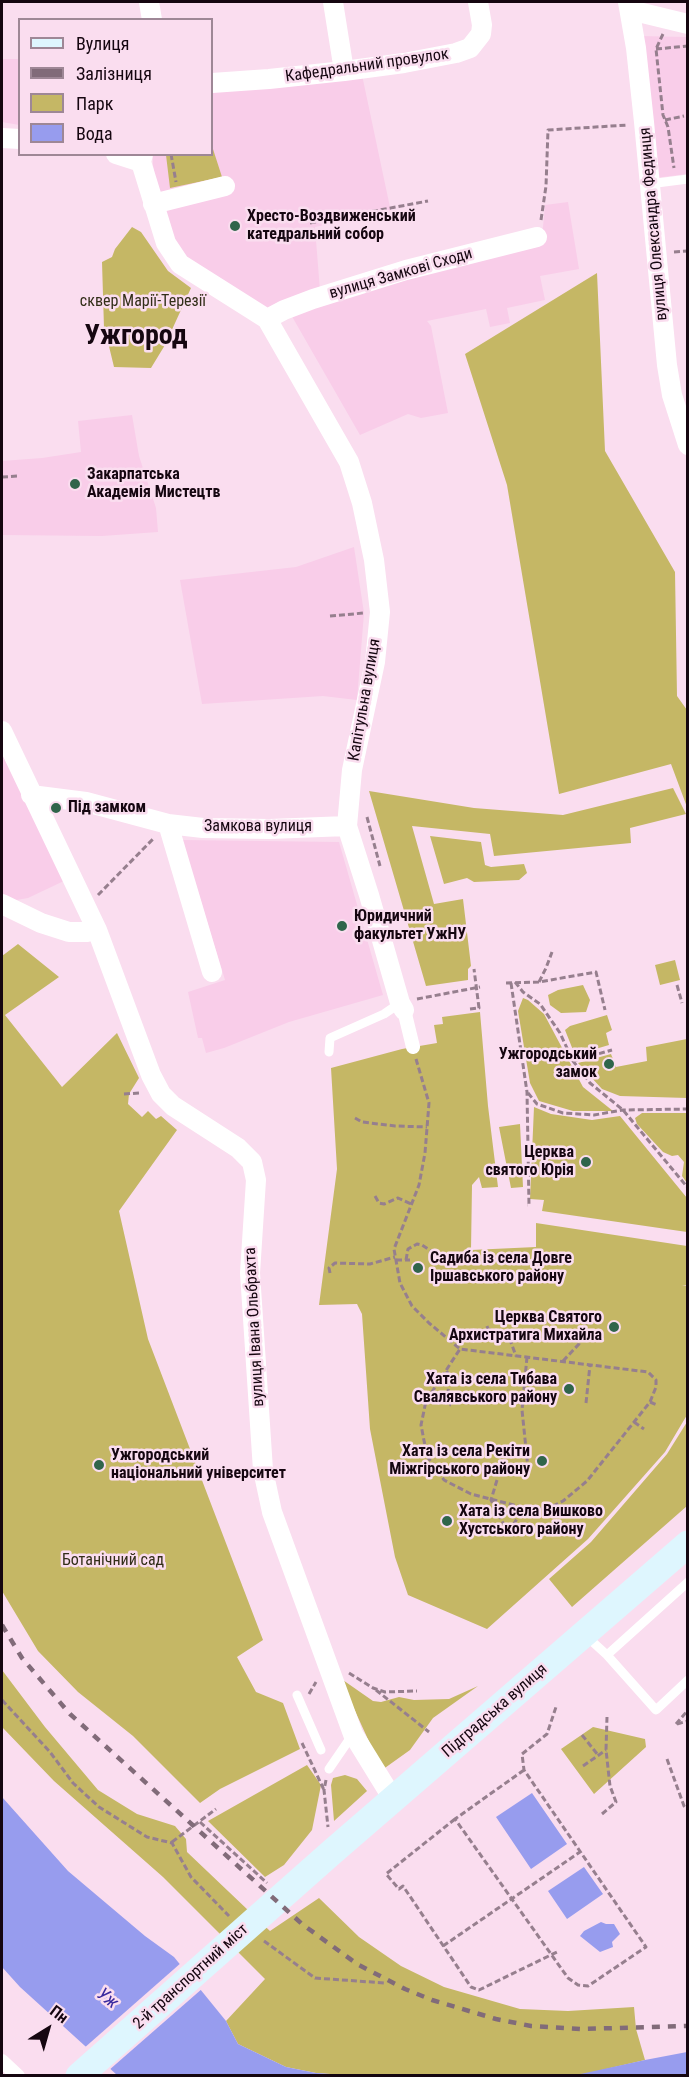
<!DOCTYPE html>
<html>
<head>
<meta charset="utf-8">
<style>
	body { margin:0 }
	#map { position:relative; width:689px; height:2077px; overflow:hidden; background:#faddef; font-family:"Roboto Condensed",sans-serif }
	canvas { display:block }
	.frame { position:absolute; inset:0; border:3px solid #150610; pointer-events:none }
	.legend { position:absolute; left:18px; top:18px; width:195px; height:138px; box-sizing:border-box; background:#faddef; border:2px solid #9e8796; margin:0; padding:8px 10px; list-style:none; font-size:18px; color:#150610 }
	.legend li { display:flex; align-items:center; gap:12px; height:30px }
	.legend b { width:30px; border:2px solid #9e8796 }
	.north { position:absolute; left:18px; top:1999px; width:60px; height:60px; -webkit-text-stroke:4px #faddef; paint-order:stroke; rotate:37deg; font-size:16px; font-weight:700; line-height:24px; text-align:center; color:#150610 }
	.north::after { content:''; display:block; margin:auto; width:21px; height:27px; background:#150610; clip-path:polygon(50% 0,100% 100%,50% 72%,0 100%) }
</style>
</head>
<body>
<div id="map">
<canvas width="689" height="2077"></canvas>
<div class="frame"></div>
<ul class="legend">
<li><b style="height:8px;background:#def6fe"></b>Вулиця</li>
<li><b style="height:8px;background:#816b79"></b>Залізниця</li>
<li><b style="height:16px;background:#c5b765"></b>Парк</li>
<li><b style="height:16px;background:#979cee"></b>Вода</li>
</ul>
<div class="north">Пн</div>
</div>
<script>
const ctx = document.querySelector('canvas').getContext('2d');
ctx.lineJoin = 'round';
function fill(path, color) {
  ctx.fillStyle = color;
  ctx.fill(path, 'evenodd');
}
function toPath(rows) {
  const path = new Path2D();
  for (const r of rows) {
    path.moveTo(r[0], r[1]);
    for (let i = 2; i < r.length; i += 2) path.lineTo(r[i], r[i + 1]);
  }
  return path;
}
function strokePath(path, color, width, dash) {
  ctx.strokeStyle = color;
  ctx.lineWidth = width;
  ctx.lineCap = dash ? 'butt' : 'round';
  ctx.setLineDash(dash || []);
  ctx.stroke(path);
}
function write(font, color, halo, rows, align = 'center') {
  ctx.font = font + ' "Roboto Condensed",sans-serif';
  ctx.lineWidth = 5;
  ctx.setLineDash([]);
  ctx.textBaseline = 'middle';
  ctx.strokeStyle = halo;
  ctx.fillStyle = color;
  for (const [text, x, y, turn = 0] of rows) {
    ctx.save();
    ctx.translate(x, y);
    ctx.rotate((+turn || 0) * Math.PI / 180);
    ctx.textAlign = isNaN(turn) ? turn : align;
    if (halo) ctx.strokeText(text, 0, 0);
    ctx.fillText(text, 0, 0);
    ctx.restore();
  }
}
fill(toPath([
	[639,36,687,37,687,174,655,178],
	[2,59,19,59,19,125,2,122],
	[362,75,391,212,315,227,320,291,270,313,178,252,161,213,153,165,153,155,212,154,212,88],
	[568,202,579,269,540,276,545,300,507,308,510,323,490,327,486,309,427,321,431,326,448,413,421,418,408,414,360,435,290,313,540,237,543,227,545,205],
	[132,415,139,456,156,508,158,532,102,536,2,535,2,461,42,458,81,452,78,421],
	[354,547,364,613,357,700,323,696,202,704,180,580,296,567],
	[2,752,66,880,28,898,5,902,2,901],
	[182,840,339,842,383,995,289,1022,224,1048,206,1053,202,1038,198,1038,188,992,225,980]
]), '#f9cde9');
fill(toPath([
	[212,146,222,177,170,188,166,155,212,154],
	[132,227,141,232,168,271,191,288,165,345,151,368,114,367,106,334,110,333,109,328,104,328,102,262,112,257,115,249],
	[597,273,605,451,675,572,677,696,687,710,687,807,671,764,559,794,507,485,465,354],
	[673,788,686,814,630,828,631,843,494,856,490,834,412,826,434,904,463,899,471,966,468,969,468,980,426,986,369,791,474,808,563,815],
	[430,836,481,842,485,865,491,867,524,864,527,873,519,880,474,882,467,878,444,884],
	[18,944,59,977,5,1015,62,1087,117,1033,139,1078,129,1094,128,1104,142,1117,148,1111,156,1119,161,1116,177,1130,119,1211,148,1339,263,1640,237,1657,256,1692,283,1703,300,1749,220,1789,200,1803,133,1736,78,1692,38,1651,2,1591,2,956],
	[675,960,680,980,660,985,655,965],
	[583,985,590,1000,586,1012,561,1013,550,1005,548,995,558,990],
	[523,998,528,1000,544,1014,583,1087,613,1111,573,1111,539,1101,530,1083,518,1011],
	[480,1012,488,1106,498,1187,482,1188,479,1177,472,1185,471,1250,536,1247,536,1223,687,1246,687,1285,682,1285,688,1286,687,1415,665,1452,588,1539,487,1629,408,1595,395,1557,370,1429,362,1314,357,1304,319,1305,337,1169,331,1068,402,1049,437,1043,434,1025,443,1024,442,1017],
	[607,1015,612,1030,606,1033,609,1045,575,1055,565,1030,570,1026],
	[687,1039,687,1098,620,1096,602,1089,578,1063,611,1054,616,1067,647,1061,646,1047],
	[534,1107,551,1114,592,1120,620,1116,687,1198,687,1232,542,1211,544,1200,530,1199],
	[642,1113,687,1113,687,1183,682,1176,684,1162,678,1155,672,1156,663,1152,637,1124,635,1118],
	[520,1124,523,1187,511,1188,499,1127],
	[687,1422,687,1506,572,1607,549,1579,591,1542,667,1454],
	[2,1670,45,1727,98,1790,137,1814,175,1826,186,1839,187,1852,270,1931,319,1898,359,1937,401,1966,444,1987,520,2009,568,2011,634,2007,636,2029,645,2060,576,2076,412,2076,386,2074,344,2075,316,2073,286,2067,238,2044,226,2021,265,1979,163,1877,54,1781,2,1727],
	[340,1678,373,1701,381,1702,399,1697,414,1700,449,1699,478,1686,433,1718,410,1750,382,1770],
	[593,1727,645,1739,646,1747,594,1794,561,1749],
	[307,1765,321,1785,312,1830,284,1865,265,1877,208,1821],
	[345,1775,357,1779,367,1791,334,1821,331,1785,333,1778]
]), '#c5b765');
fill(toPath([
	[532,1793,567,1844,531,1869,496,1817],
	[2,1797,68,1871,145,1936,174,1957,226,2021,238,2044,286,2067,316,2073,344,2075,117,2075,20,1987,2,1967],
	[584,1867,603,1894,567,1919,548,1891],
	[601,1922,606,1924,614,1924,620,1934,612,1942,613,1947,600,1952,580,1936,584,1931],
	[687,2052,687,2075,576,2075,645,2060]
]), '#979cee');
fill(toPath([
	[182,1962,203,1988,108,2071,83,2049]
]), '#faddef');
strokePath(toPath([
	[663,34,656,49,663,115,668,127,674,168],
	[656,49,688,46],
	[665,120,684,116],
	[171,154,176,182],
	[541,220,546,186,548,130,628,125],
	[310,223,428,201],
	[674,252,688,251],
	[2,477,19,476],
	[330,616,364,613],
	[367,817,380,866],
	[98,895,154,838],
	[515,982,523,992,540,1004,560,1033,573,1061,590,1083,623,1110,688,1188],
	[539,982,546,968,552,952],
	[506,983,539,982,596,972,605,1010],
	[511,983,527,1092,529,1205,527,1205],
	[677,985,682,1003],
	[417,999,480,987],
	[470,1009,479,1008,474,969],
	[416,1059,429,1103,425,1153,419,1185,394,1249,400,1283,412,1306,429,1323,460,1349,648,1372,656,1380,656,1387,650,1402,587,1481,563,1501,549,1508,529,1509,471,1494,444,1480,427,1456,421,1425,426,1401,460,1349],
	[573,1061,612,1050],
	[528,1093,537,1104,563,1113,594,1115,623,1110,688,1109],
	[124,1094,139,1093],
	[355,1118,362,1122,395,1126,427,1127],
	[375,1196,379,1203,384,1204,398,1198,411,1204],
	[396,1260,410,1260],
	[406,1260,408,1249,417,1244,422,1245,431,1251],
	[330,1273,329,1268,335,1263,370,1264,395,1257],
	[487,1326,488,1329,509,1337,516,1356],
	[527,1357,522,1410,528,1468],
	[563,1361,579,1344,583,1327,588,1321,593,1322],
	[447,1371,449,1382,447,1404,451,1405],
	[650,1402,657,1405],
	[586,1403,590,1365],
	[634,1422,644,1429],
	[497,1480,491,1500,510,1536],
	[508,1532,524,1509],
	[349,1673,373,1688,385,1692,417,1691],
	[376,1690,429,1732],
	[309,1694,316,1682],
	[2,1700,50,1752,73,1783,99,1807,147,1837,172,1843,191,1877,229,1916],
	[676,1724,688,1710],
	[677,1724,688,1721],
	[582,1735,598,1755],
	[302,1743,324,1790],
	[667,1759,684,1806,688,1810],
	[583,1766,606,1750],
	[524,1770,455,1819,568,1978,578,1985,588,1986,646,1947,524,1770,522,1754,547,1734,556,1707],
	[326,1780,324,1790,328,1827],
	[602,1814,616,1802,610,1786,606,1750,607,1717],
	[455,1819,386,1874,399,1889,403,1886,471,1987,479,1990,559,1951],
	[200,1822,267,1883],
	[172,1842,216,1809],
	[264,1941,315,1978,385,1983],
	[443,1946,580,1852]
]), '#967f8e', 3, [6, 3]);
strokePath(toPath([
	[649,184,688,179],
	[329,1052,330,1038,384,1014,400,1003],
	[585,1635,607,1655,656,1710,688,1680],
	[607,1655,688,1582],
	[297,1695,321,1750],
	[329,1769,353,1734]
]), '#fff', 9);
strokePath(toPath([
	[404,1010,413,1047],
	[2,2061,18,2076]
]), '#fff', 14);
strokePath(toPath([
	[149,2,152,20],
	[333,2,344,71],
	[628,2,636,48,644,122,667,365,672,395,688,445],
	[630,10,688,24],
	[212,83,269,79,344,71,404,63,456,53,470,48,481,34,482,25,478,2],
	[2,138,20,139],
	[116,154,141,162],
	[143,154,141,162,166,243,180,264,267,319,349,462,362,503,374,560,380,612,375,662,352,770,347,826,369,895,400,1003,404,1010],
	[153,204,225,186],
	[267,319,284,310,313,299,406,270,537,237],
	[2,731,97,930,151,1075,161,1094,173,1106,238,1148,252,1162,256,1180,250,1273,263,1470,272,1512,353,1734,393,1799],
	[31,795,86,802,168,824,203,828,270,829,347,826],
	[168,824,212,972],
	[2,904,41,923,69,932,87,932,97,930]
]), '#fff', 20);
strokePath(toPath([
	[79,2076,332,1852,688,1544]
]), '#def6fe', 27);
strokePath(toPath([
	[2,1625,22,1658,70,1714,302,1924,357,1964,405,1989,432,2000,496,2019,531,2026,581,2029,688,2026]
]), '#816b79', 4.5, [8, 8]);
for (const [x, y, r, color] of [
	[235,226,6,"#30654b"],
	[75,484,6,"#30654b"],
	[56,808,6,"#30654b"],
	[342,926,6,"#30654b"],
	[609,1064,6,"#30654b"],
	[586,1162,6,"#30654b"],
	[418,1268,6,"#30654b"],
	[614,1327,6,"#30654b"],
	[569,1389,6,"#30654b"],
	[542,1461,6,"#30654b"],
	[99,1465,6,"#30654b"],
	[447,1521,6,"#30654b"]
]) {
  const dot = new Path2D();
  dot.arc(x, y, r, 0, 2 * Math.PI);
  ctx.fillStyle = color;
  ctx.fill(dot);
  strokePath(dot, '#faddef', 2);
}
write('16px', '#150610', '#faddef', [
	["Кафедральний провулок",367,66,-8],
	["вулиця Олександра Фединця",654,224,-95],
	["вулиця Замкові Сходи",401,274,-16],
	["Капітульна вулиця",365,700,-80],
	["Замкова вулиця",258,827],
	["вулиця Івана Ольбрахта",255,1327,-93],
	["Підградська вулиця",495,1711,-41],
	["2-й транспортний міст",191,1977,-42]
]);
write('bold 16px', '#150610', '#faddef', [
	["Хресто-Воздвиженський",247,217],
	["катедральний собор",247,235],
	["Закарпатська",87,475],
	["Академія Мистецтв",87,493],
	["Під замком",68,808],
	["Юридичний",354,917],
	["факультет УжНУ",354,935],
	["Ужгородський",597,1055,"right"],
	["замок",597,1073,"right"],
	["Церква",574,1153,"right"],
	["святого Юрія",574,1171,"right"],
	["Садиба із села Довге",430,1259],
	["Іршавського району",430,1277],
	["Церква Святого",602,1318,"right"],
	["Архистратига Михайла",602,1336,"right"],
	["Хата із села Тибава",557,1380,"right"],
	["Свалявського району",557,1398,"right"],
	["Хата із села Рекіти",530,1452,"right"],
	["Міжгірського району",530,1470,"right"],
	["Ужгородський",111,1456],
	["національний університет",111,1474],
	["Хата із села Вишково",459,1512],
	["Хустського району",459,1530]
], 'left');
write('16px', '#322e18', '#faddef', [
	["сквер Марії-Терезії",143,302],
	["Ботанічний сад",113,1561]
]);
write('italic 18px', '#39299e', '#faddef', [
	["Уж",107,1999,38]
]);
write('bold 28px', '#150610', '#faddef', [
	["Ужгород",136,337]
]);
</script>
</body>
</html>
